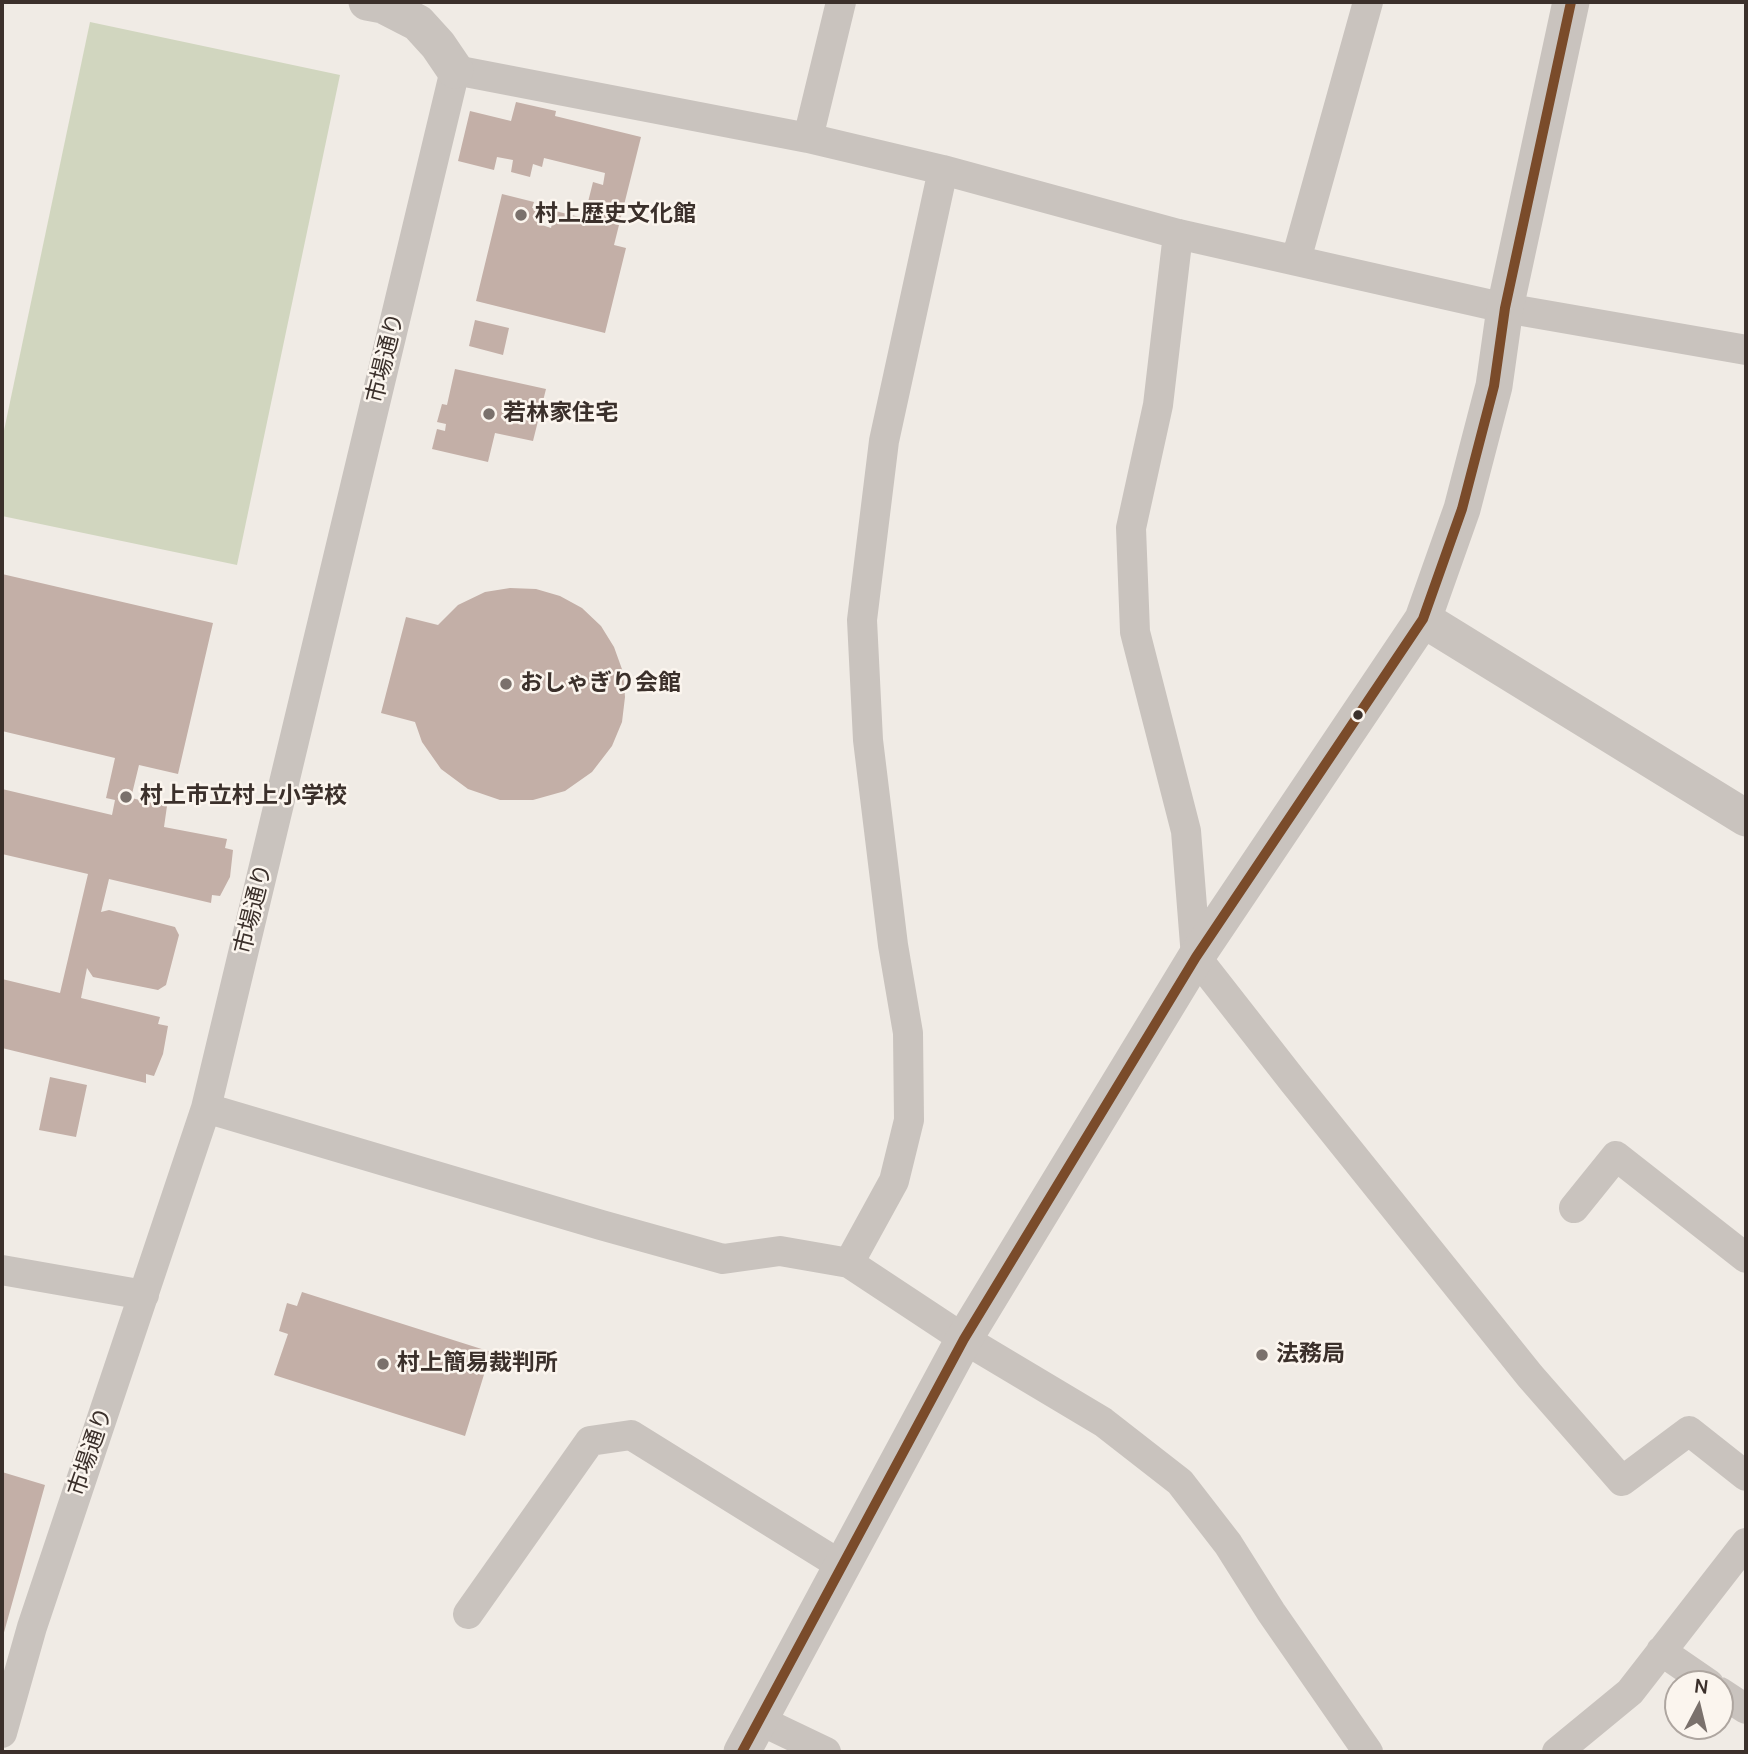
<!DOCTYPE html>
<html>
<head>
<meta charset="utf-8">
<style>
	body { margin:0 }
	#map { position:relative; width:1748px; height:1754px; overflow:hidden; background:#f0ebe5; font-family:Manrope,sans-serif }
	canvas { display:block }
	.frame { position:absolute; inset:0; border:4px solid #3b302b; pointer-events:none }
	.north { position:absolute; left:1664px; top:1670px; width:70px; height:70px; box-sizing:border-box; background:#fbf5ee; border:2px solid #aea6a0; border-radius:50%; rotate:7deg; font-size:19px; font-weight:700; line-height:28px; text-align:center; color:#3b302b }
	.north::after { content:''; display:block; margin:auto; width:24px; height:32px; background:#7a716c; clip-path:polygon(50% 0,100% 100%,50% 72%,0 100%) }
</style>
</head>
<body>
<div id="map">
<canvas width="1748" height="1754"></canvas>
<div class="frame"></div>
<div class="north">N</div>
</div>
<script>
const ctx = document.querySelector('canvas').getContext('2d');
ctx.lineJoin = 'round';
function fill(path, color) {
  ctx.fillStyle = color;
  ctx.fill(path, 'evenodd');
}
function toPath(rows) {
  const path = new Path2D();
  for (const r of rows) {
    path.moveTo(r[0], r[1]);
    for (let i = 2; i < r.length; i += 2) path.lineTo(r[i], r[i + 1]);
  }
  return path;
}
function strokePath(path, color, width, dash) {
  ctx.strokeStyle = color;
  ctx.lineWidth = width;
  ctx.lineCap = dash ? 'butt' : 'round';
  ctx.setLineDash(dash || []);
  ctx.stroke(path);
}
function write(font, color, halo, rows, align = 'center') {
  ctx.font = font + ' Manrope,"Noto Sans JP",sans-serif';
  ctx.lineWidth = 5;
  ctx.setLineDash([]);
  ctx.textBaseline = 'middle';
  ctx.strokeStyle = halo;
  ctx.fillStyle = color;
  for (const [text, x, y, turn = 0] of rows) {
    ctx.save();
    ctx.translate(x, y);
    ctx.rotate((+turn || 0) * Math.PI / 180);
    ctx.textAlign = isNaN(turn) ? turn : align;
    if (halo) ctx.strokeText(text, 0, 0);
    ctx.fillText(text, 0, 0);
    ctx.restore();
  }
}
fill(toPath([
	[90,22,340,75,237,565,2,516,2,440]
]), '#d1d6bf');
fill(toPath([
	[516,102,556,111,555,116,641,137,614,245,626,248,605,333,476,301,502,194,534,202,532,208,546,212,542,225,551,228,555,211,584,218,593,182,603,185,605,173,544,158,542,167,533,164,530,177,511,172,513,160,497,157,494,170,458,161,470,111,511,121],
	[475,320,509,328,503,355,469,346],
	[455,369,546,389,533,441,495,433,488,462,432,449,437,429,445,431,446,424,437,422,442,404,447,405],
	[2,574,213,623,178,774,139,765,131,798,167,806,164,827,227,839,225,848,233,850,230,877,220,896,212,895,211,903,109,879,101,912,109,910,175,927,179,935,166,985,158,990,93,977,87,968,81,998,160,1017,158,1024,168,1026,163,1054,154,1076,146,1074,146,1083,2,1048,2,979,60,993,88,874,2,854,2,789,112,815,115,800,106,798,115,758,2,731],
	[510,588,536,589,560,596,582,608,601,626,614,647,623,672,625,697,622,722,612,746,592,772,565,791,533,800,500,800,468,789,441,769,422,742,415,722,381,713,406,617,438,625,458,605,485,592],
	[50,1077,87,1085,76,1137,39,1130],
	[302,1292,491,1352,465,1436,274,1375,288,1334,279,1331,287,1303,297,1306],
	[2,1472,45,1485,3,1636,2,1636]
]), '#c3afa7');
strokePath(toPath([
	[808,138,841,2],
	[1178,234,1158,405,1131,528,1135,632,1186,831,1196,957,1293,1081,1530,1376,1622,1481,1689,1431,1746,1476],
	[1296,260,1368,2],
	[206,1108,601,1225,723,1259,780,1251,849,1263,964,1339,1103,1422,1180,1482,1228,1544,1271,1612,1368,1752],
	[1574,1208,1616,1156,1746,1258],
	[849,1263,894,1181,909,1120,908,1033,893,945,868,740,862,620,884,441,943,170],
	[2,1270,144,1295],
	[468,1614,590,1441,631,1435,842,1566],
	[1661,1651,1709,1684],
	[1720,1692,1746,1709],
	[759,1720,826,1752],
	[2,1733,32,1627,206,1108,455,70,808,138,943,170,1178,234,1505,308,1746,350],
	[1557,1752,1630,1692,1746,1543]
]), '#c9c3be', 30);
strokePath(toPath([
	[367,2,383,5,418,23,438,45,455,70],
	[1423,619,1746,818],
	[742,1752,964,1339,1196,957,1423,619,1462,509,1494,386,1505,308,1571,2]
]), '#c9c3be', 37);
strokePath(toPath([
	[742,1752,964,1339,1196,957,1423,619,1462,509,1494,386,1505,308,1571,2]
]), '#7a4b2a', 10);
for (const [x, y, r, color] of [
	[521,215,7,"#7a716c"],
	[489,414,7,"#7a716c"],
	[506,684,7,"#7a716c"],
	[1358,715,6,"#3b302b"],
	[126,797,7,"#7a716c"],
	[1262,1355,7,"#7a716c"],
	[383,1364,7,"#7a716c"]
]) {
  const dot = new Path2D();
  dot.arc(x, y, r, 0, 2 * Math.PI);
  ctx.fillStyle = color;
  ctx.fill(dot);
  strokePath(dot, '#fbf5ee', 2.5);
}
write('bold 23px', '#3b302b', '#fbf5ee', [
	["村上歴史文化館",535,215],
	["若林家住宅",503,414],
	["おしゃぎり会館",520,684],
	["村上市立村上小学校",140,797],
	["法務局",1276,1355],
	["村上簡易裁判所",397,1364]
], 'left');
write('23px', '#3b302b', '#fbf5ee', [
	["市場通り",386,358,-76],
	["市場通り",254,909,-76],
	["市場通り",91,1452,-71]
]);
</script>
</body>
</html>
